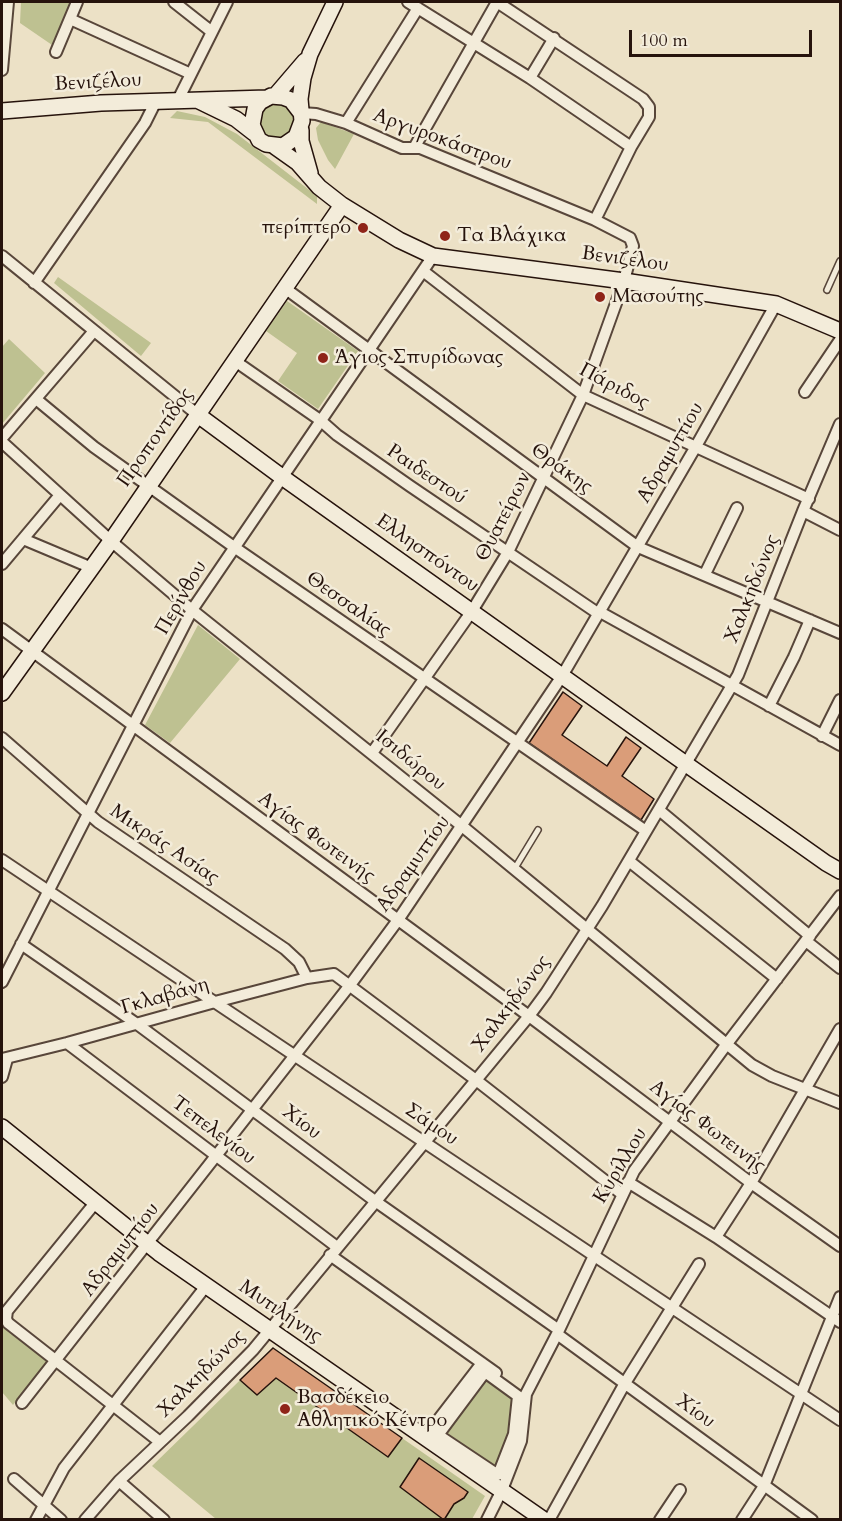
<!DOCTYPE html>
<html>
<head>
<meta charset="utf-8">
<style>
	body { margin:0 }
	#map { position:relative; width:842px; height:1521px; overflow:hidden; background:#ece1c6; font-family:Cardo,serif }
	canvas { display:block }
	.frame { position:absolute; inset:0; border:3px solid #26130c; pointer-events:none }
	.scale { position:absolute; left:629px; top:30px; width:183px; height:27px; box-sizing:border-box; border:3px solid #26130c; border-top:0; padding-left:8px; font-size:18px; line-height:21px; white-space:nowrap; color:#26130c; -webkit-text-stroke:4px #f3ecda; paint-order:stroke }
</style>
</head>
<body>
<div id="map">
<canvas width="842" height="1521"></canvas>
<div class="frame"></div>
<div class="scale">100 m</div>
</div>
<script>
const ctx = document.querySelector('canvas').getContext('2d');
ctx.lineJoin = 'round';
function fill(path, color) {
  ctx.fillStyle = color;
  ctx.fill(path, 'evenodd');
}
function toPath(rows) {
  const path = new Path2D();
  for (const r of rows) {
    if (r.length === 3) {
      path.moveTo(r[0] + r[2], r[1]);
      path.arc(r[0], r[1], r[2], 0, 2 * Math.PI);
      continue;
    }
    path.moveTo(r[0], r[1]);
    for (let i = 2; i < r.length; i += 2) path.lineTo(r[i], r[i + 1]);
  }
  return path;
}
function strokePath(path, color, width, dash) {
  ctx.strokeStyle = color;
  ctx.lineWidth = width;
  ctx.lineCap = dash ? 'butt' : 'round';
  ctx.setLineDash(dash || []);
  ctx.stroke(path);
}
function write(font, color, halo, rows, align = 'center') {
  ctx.font = font + ' Cardo,serif';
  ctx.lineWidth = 5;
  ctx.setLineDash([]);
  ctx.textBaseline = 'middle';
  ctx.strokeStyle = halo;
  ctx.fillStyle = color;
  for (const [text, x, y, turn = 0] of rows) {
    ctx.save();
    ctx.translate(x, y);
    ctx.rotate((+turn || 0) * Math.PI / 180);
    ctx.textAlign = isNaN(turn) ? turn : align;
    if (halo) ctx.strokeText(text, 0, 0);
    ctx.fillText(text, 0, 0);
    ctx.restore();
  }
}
fill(toPath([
	[21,2,74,2,55,47,20,23],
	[277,121,18],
	[177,111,205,117,237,134,317,196,317,204,208,122,170,118],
	[321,122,354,134,335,169,328,160,318,140,316,128],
	[58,277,151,343,141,356,54,283],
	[287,301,358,351,318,409,278,381,297,353,266,331],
	[9,339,45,373,2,424,2,347],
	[198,625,240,659,170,743,145,725],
	[2,1324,48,1360,13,1405,2,1392],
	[273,1348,485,1496,472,1519,216,1519,152,1466],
	[485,1375,516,1397,514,1423,497,1472,441,1434]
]), '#bec191');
const building = toPath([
	[563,692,582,706,562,735,607,766,626,737,641,748,622,776,654,799,641,820,529,743,563,692],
	[273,1348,402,1438,388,1457,276,1378,257,1395,240,1380,273,1348],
	[419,1458,468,1492,464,1498,454,1504,444,1520,400,1487,419,1458]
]);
fill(building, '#da9d79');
strokePath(building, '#26130c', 1.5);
const lane = toPath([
	[827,290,840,261],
	[515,868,538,830]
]);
const street = toPath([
	[174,2,212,32],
	[408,2,530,78,631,147],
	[497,2,643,99,649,107,649,117,631,147,595,220],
	[70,19,191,74],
	[56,52,77,2],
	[2,70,8,2],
	[530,78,554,38],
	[178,100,227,2],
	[301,113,316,114,346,123,402,148,420,148,595,220,630,238,633,246,624,281,583,395,508,552,472,611,372,753],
	[346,123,418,8],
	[414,148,497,2],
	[2,256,198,415],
	[423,271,583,395,809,499],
	[34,283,145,123,156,101],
	[286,289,638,547,840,633],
	[235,361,320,420,337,435,410,486,599,614],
	[805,392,840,340],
	[36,399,94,447,234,547,646,831],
	[2,438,94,331],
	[2,442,111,541,192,610,462,826,752,1065,772,1076,840,1103],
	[803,511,840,530],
	[23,539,92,568],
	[2,564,60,495],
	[705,574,737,508],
	[600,612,840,745],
	[2,629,529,1016,751,1183,840,1246],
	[769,706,794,657,810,620],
	[822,736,840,700],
	[2,738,98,822,285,949,299,962,307,978],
	[659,810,810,936],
	[2,860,840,1420],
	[629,861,777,979],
	[806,941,840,968],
	[21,944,137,1024,375,1201,559,1330],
	[2,982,192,610,433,256],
	[67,1043,337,1247],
	[2,1059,67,1043,215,1002,307,978,334,974,476,1080,622,1194],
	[2,1077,7,1059],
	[628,1182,716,1237,840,1322],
	[95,1203,7,1311,6,1319,8,1323,160,1442],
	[716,1237,751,1183,840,1029],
	[330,1255,496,1373],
	[557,1334,812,1520],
	[485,1372,518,1396,514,1434,498,1475,438,1435,485,1372],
	[22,1403,350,985,398,920,562,676,695,448,776,304],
	[425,1437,482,1363],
	[14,1479,61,1520],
	[119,1481,164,1520],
	[36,1520,64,1468,206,1286],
	[85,1520,119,1481,188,1416,253,1350,529,1016,546,993,602,906,738,675,803,511,840,424],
	[487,1520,502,1490,521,1441,526,1394,557,1334,634,1171,726,1045,840,896],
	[549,1520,625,1383,699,1264],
	[660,1520,680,1490],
	[742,1520,764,1486,840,1297]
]);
const secondary = toPath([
	[275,96,305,61],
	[199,101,236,119,254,133],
	[2,111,101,103,267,98],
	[301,113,291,100,283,97,271,96,260,102,255,109,252,125,259,140,266,144,283,146,296,137,302,121,300,99,303,78,310,54,335,2],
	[301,130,301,141,310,173],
	[274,146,298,163,319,187,342,205,399,240,433,256,624,281,776,304,840,331],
	[198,415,282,477,686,764,826,863,840,871],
	[2,693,111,541,342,205],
	[2,1127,159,1253,544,1520]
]);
strokePath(lane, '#58463a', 8);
strokePath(street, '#58463a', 14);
strokePath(secondary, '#26130c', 18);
strokePath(lane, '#f3ecda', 5);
strokePath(street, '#f3ecda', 10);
strokePath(secondary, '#f3ecda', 15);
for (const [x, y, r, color] of [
	[363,228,6,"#8f2418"],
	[445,236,6,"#8f2418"],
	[600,297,6,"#8f2418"],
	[323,358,6,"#8f2418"],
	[285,1409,6,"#8f2418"]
]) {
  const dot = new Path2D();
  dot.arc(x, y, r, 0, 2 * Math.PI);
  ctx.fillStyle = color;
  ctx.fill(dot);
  strokePath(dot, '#f3ecda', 2);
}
write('20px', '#26130c', '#f3ecda', [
	["Βενιζέλου",98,83,-3],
	["Αργυροκάστρου",442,140,20],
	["Βενιζέλου",625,260,8],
	["Πάριδος",614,387,28],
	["Προποντίδος",156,438,-55],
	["Αδραμυττίου",671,453,-60],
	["Θράκης",561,469,36],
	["Ραιδεστού",426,475,34],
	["Θυατείρων",504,517,-63],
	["Ελλησπόντου",427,554,35],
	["Χαλκηδώνος",753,589,-68],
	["Περίνθου",182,598,-60],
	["Θεσσαλίας",348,605,35],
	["Ισιδώρου",410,761,39],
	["Αγίας Φωτεινής",316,838,36],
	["Μικράς Ασίας",164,845,34],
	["Αδραμυττίου",414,864,-55],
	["Γκλαβάνη",165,997,-16],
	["Χαλκηδώνος",512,1004,-53],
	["Χίου",301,1123,37],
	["Σάμου",431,1125,34],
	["Αγίας Φωτεινής",707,1127,37],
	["Τεπελενίου",213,1131,37],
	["Κυρίλλου",621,1166,-59],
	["Αδραμυττίου",121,1250,-52],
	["Μυτιλήνης",280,1312,34],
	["Χαλκηδώνος",202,1374,-45],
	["Χίου",695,1412,36]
]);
write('20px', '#26130c', '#f3ecda', [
	["περίπτερο",351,228,"right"],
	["Τα Βλάχικα",457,236],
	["Μασούτης",612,297],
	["Άγιος Σπυρίδωνας",335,358],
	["Βασδέκειο",297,1398],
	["Αθλητικό Κέντρο",297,1421]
], 'left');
</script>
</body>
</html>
